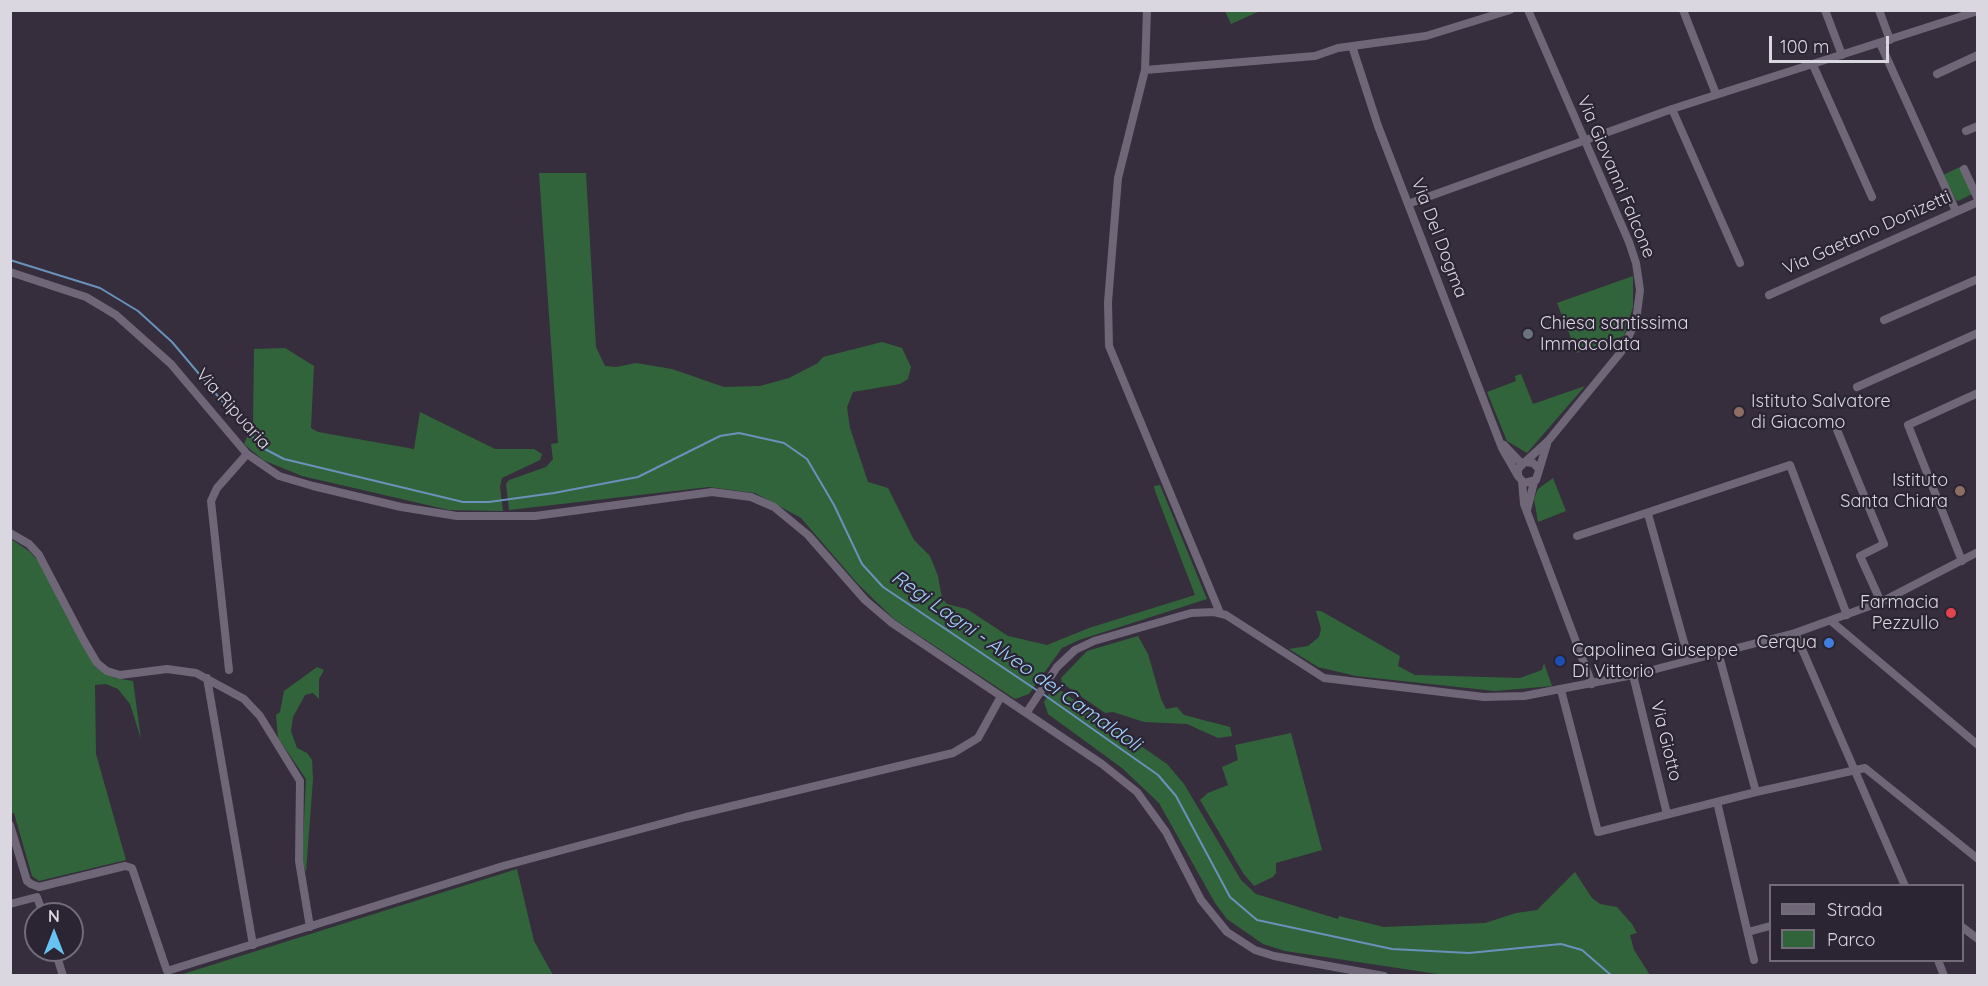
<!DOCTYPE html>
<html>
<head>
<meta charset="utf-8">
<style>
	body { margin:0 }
	#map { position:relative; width:1988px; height:986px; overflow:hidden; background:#362e3d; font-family:Quicksand,sans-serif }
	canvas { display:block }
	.frame { position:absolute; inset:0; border:12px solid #dbd7e0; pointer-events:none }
	.legend { position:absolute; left:1769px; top:884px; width:195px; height:78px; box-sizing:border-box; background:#2b2433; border:2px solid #716c78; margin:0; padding:8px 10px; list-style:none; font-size:18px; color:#dbd7e0 }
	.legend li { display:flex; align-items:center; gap:12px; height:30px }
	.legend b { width:30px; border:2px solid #716c78 }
	.north { position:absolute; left:24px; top:902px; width:60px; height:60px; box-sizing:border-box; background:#2b2433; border:2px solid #716c78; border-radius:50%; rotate:0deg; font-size:16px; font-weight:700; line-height:24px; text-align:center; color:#dbd7e0 }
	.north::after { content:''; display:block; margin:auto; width:21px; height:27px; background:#67c4f0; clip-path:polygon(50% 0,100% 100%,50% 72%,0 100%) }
	.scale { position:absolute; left:1769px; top:36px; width:120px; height:27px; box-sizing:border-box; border:3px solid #dbd7e0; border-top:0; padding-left:8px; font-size:18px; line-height:21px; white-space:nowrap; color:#dbd7e0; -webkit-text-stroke:4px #2b2433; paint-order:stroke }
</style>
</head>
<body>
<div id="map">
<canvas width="1988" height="986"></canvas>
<div class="frame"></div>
<ul class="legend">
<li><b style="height:8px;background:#6f6778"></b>Strada</li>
<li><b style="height:16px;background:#32643b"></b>Parco</li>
</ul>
<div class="north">N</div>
<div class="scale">100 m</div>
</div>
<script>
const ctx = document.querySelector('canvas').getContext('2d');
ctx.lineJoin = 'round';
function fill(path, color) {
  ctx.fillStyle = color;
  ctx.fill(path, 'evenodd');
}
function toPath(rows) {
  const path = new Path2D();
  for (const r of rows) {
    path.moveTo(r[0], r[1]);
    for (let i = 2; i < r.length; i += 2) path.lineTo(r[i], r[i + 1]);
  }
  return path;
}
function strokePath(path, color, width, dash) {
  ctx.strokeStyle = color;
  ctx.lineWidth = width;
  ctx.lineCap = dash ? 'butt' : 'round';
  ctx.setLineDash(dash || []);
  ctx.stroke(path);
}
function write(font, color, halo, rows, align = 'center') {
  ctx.font = font + ' Quicksand,sans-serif';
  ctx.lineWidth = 4.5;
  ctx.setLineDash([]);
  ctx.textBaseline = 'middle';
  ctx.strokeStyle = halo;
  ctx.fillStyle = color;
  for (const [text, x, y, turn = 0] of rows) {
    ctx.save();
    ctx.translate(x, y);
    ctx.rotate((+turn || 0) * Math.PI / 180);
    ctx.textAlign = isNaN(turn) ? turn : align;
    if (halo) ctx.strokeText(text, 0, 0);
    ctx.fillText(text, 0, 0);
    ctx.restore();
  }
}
fill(toPath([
	[1225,11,1260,11,1231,24],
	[1960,167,1972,194,1958,201,1956,200,1943,175],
	[539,173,586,173,596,347,605,366,616,367,636,363,672,369,724,387,760,386,789,378,818,363,823,357,882,342,902,348,911,367,908,379,900,384,853,392,847,407,850,428,868,482,888,488,914,540,930,556,938,576,942,598,947,604,967,609,1008,636,1047,645,1089,628,1195,595,1155,491,1154,486,1160,485,1207,599,1079,640,1062,648,1029,694,1015,699,894,619,858,584,801,518,755,493,709,487,509,510,506,484,509,480,546,467,553,459,551,444,558,443],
	[1633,276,1633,307,1624,336,1577,353,1557,303],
	[285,348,314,366,311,428,318,432,414,449,420,412,495,449,534,449,542,454,540,460,502,478,500,487,503,511,449,510,302,476,263,460,244,444,253,423,254,349],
	[1521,374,1533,404,1585,386,1527,453,1507,441,1487,392,1516,381,1515,376],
	[1553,478,1566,511,1538,522,1534,499,1538,489],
	[11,539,29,551,39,562,95,667,115,678,133,681,141,739,130,704,118,689,106,684,95,685,96,754,126,860,39,881,32,876,14,813,11,813],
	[1316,611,1321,611,1400,656,1398,666,1415,675,1520,678,1542,670,1544,663,1552,686,1495,691,1356,676,1318,667,1289,649,1308,646,1319,637,1321,629],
	[1138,636,1148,654,1161,699,1166,709,1177,707,1184,715,1230,727,1232,736,1218,738,1187,724,1144,722,1113,712,1105,713,1062,683,1061,678,1087,651],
	[317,667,324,670,319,679,319,699,313,693,305,695,293,717,291,731,297,748,307,753,312,760,313,779,306,872,302,861,306,779,278,738,276,715,280,712,284,691],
	[1054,686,1167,764,1184,784,1241,880,1256,894,1338,919,1339,916,1384,927,1485,923,1516,913,1537,910,1575,872,1592,898,1600,904,1617,907,1632,924,1637,933,1630,935,1634,950,1650,975,1444,975,1285,951,1263,944,1227,919,1215,903,1159,803,1122,768,1048,714,1044,702],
	[1291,733,1322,850,1276,863,1276,873,1273,877,1254,886,1243,873,1200,800,1208,793,1228,785,1222,767,1238,760,1235,745],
	[517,869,534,941,553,975,180,975]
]), '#32643b');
strokePath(toPath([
	[10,260,100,288,138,311,172,342,261,447,284,459,463,502,489,502,554,493,638,477,720,436,739,433,784,443,807,459,834,505,862,564,883,587,1038,691],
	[1043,694,1158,775,1176,796,1230,897,1257,920,1392,949,1469,953,1561,944,1582,950,1612,976]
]), '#6992ba', 2);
strokePath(toPath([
	[1147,10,1145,70,1118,178,1108,302,1109,346,1220,613],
	[1683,10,1716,94],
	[1825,10,1842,55],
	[1879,10,1890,40],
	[1880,43,1956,211],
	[1352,46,1378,126,1502,448,1518,476],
	[1813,65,1872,197],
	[1145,70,1315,56,1338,48,1426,36,1510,10],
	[1937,74,1978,55],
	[1672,109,1740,263],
	[1966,131,1978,126],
	[1964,169,1978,199],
	[1408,204,1672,109,1978,11],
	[10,272,86,297,116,315,171,364,247,454,279,476,313,486,401,507,457,516,535,516,712,492,751,497,774,507,808,535,865,600,892,623,1102,764,1137,792,1166,832,1201,900,1227,932,1255,950,1274,956,1384,976],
	[1769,295,1978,202],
	[1884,320,1978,279],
	[1857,387,1978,333],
	[1835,425,1884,544,1860,556,1881,602],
	[1504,445,1522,464],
	[1525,462,1548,441,1621,352,1636,321,1640,290,1636,263,1629,242,1528,10],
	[1538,468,1533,463,1525,462,1518,469,1518,476,1524,483,1536,480,1547,444],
	[1522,481,1524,504,1592,684],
	[1527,510,1534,482],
	[1648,514,1689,660],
	[10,533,29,544,39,555,83,639,97,663,107,671,120,675,167,669,196,673,244,699,260,716,300,781,299,861,310,927],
	[1577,536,1790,465,1847,615],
	[1962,561,1908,425,1978,393],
	[1831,621,1978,745],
	[1795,633,1905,886],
	[1718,652,1756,792],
	[229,670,211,501,217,488,247,454],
	[1633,675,1667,814],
	[207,678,253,945],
	[1561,690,1598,832,1756,792,1865,768,1978,859],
	[1027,712,1057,667,1075,650,1094,641,1191,613,1214,612,1226,615,1324,678,1484,697,1524,696,1633,675,1795,633,1881,602,1978,552],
	[1717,802,1754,960],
	[10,825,27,881,31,884,39,887,125,866,132,868,167,971,503,866,686,817,953,753,978,738,999,700],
	[10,904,37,897,43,914],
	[1962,927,1978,939],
	[1748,932,1770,926],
	[55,950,63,976],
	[1938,960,1944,976]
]), '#6f6778', 8);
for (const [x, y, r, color] of [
	[1528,334,6,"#6b7280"],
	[1739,412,6,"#8d6e63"],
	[1960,491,6,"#8d6e63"],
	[1951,613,6,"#e0444e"],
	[1829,643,6,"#3f7fe0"],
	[1560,661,6,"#1a4fb4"]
]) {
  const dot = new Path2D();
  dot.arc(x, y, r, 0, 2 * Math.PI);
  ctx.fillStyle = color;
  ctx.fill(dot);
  strokePath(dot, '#2b2433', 2);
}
write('18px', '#dbd7e0', '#2b2433', [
	["Via Giovanni Falcone",1616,177,67],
	["Via Gaetano Donizetti",1867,233,-24],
	["Via Del Dogma",1439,238,69],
	["Via Ripuaria",233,409,48],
	["Via Giotto",1666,741,76]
]);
write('18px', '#dbd7e0', '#2b2433', [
	["Chiesa santissima",1540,324],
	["Immacolata",1540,345],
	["Istituto Salvatore",1751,402],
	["di Giacomo",1751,423],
	["Istituto",1948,481,"right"],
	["Santa Chiara",1948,502,"right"],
	["Farmacia",1939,603,"right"],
	["Pezzullo",1939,624,"right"],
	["Cerqua",1817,643,"right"],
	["Capolinea Giuseppe",1572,651],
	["Di Vittorio",1572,672]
], 'left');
write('italic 20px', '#a0cffc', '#2b2433', [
	["Regi Lagni - Alveo dei Camaldoli",1016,661,35]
]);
</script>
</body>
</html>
